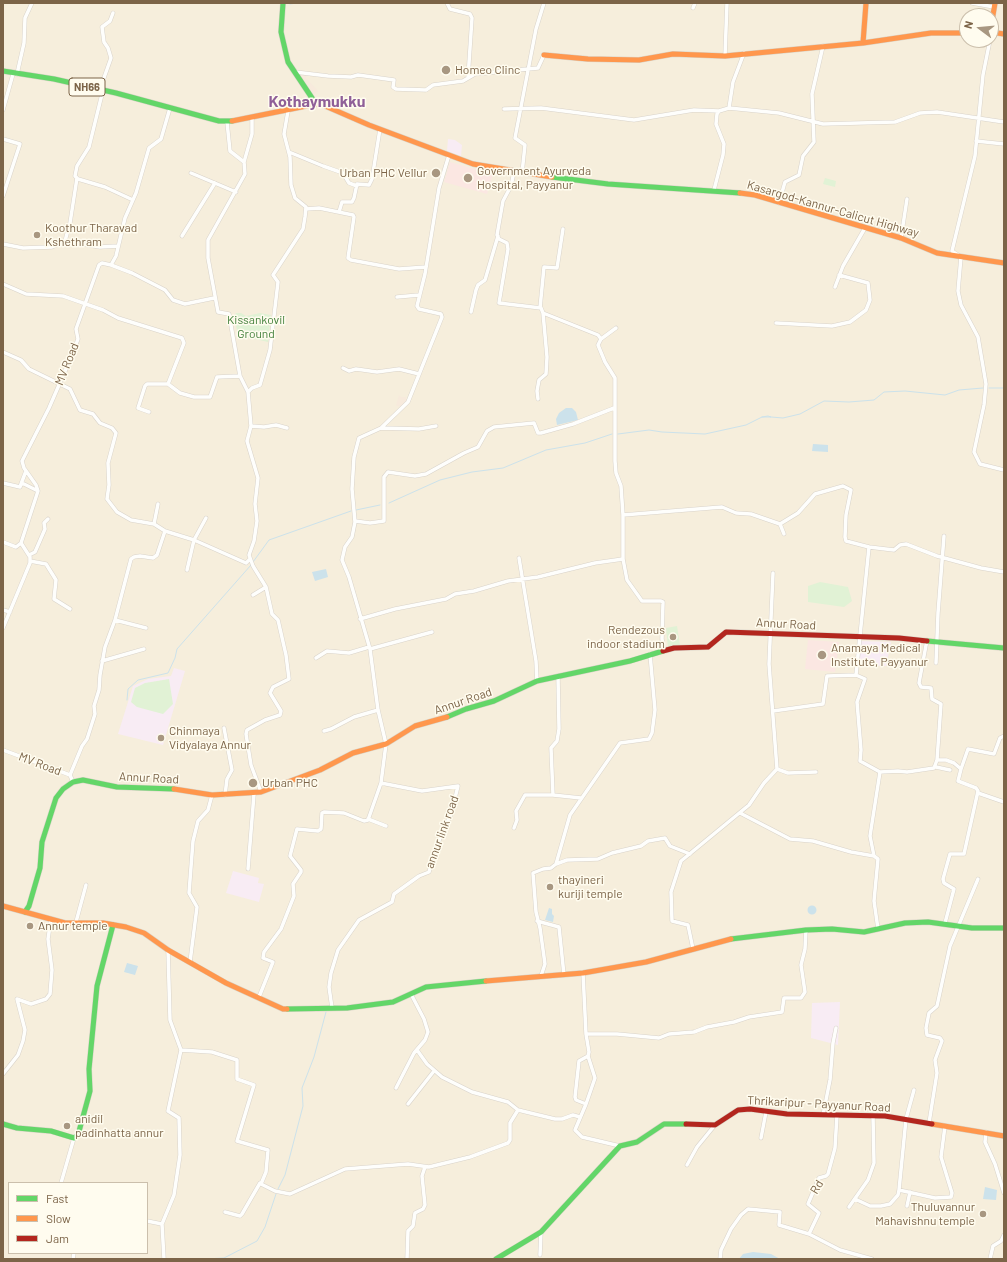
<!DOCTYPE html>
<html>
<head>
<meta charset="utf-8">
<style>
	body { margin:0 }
	#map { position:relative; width:1007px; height:1262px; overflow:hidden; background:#f9f6ec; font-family:Barlow,sans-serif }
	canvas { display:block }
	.frame { position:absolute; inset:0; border:4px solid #7c6448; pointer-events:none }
	.legend { position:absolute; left:8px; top:1182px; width:140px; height:72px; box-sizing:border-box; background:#fffcef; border:1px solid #cbbfac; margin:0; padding:5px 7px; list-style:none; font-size:12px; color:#7c6448 }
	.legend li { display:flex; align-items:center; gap:8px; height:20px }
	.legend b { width:20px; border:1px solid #cbbfac }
	.north { position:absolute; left:959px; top:8px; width:40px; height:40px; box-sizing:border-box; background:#fffcef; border:1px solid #cbbfac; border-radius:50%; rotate:286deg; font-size:11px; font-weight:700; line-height:16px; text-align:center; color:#7c6448 }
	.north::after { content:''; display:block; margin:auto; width:14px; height:18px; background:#a89781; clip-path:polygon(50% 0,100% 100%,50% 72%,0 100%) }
</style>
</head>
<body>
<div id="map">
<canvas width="1007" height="1262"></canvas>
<div class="frame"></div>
<ul class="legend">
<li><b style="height:5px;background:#63d668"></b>Fast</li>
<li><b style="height:5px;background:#ff974d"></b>Slow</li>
<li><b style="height:5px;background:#b3261e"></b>Jam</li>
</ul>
<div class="north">N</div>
</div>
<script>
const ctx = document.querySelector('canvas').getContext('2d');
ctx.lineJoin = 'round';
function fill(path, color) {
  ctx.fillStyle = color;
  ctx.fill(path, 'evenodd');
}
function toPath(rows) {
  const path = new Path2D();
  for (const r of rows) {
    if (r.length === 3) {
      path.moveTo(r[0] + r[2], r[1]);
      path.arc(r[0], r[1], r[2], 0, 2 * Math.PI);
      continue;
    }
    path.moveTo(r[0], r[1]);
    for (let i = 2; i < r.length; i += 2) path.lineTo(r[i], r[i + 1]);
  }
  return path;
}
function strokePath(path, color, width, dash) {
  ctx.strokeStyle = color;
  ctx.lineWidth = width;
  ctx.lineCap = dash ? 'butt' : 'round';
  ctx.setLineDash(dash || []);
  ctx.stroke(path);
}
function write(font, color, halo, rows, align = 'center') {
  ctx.font = font + ' Barlow,sans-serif';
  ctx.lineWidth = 3;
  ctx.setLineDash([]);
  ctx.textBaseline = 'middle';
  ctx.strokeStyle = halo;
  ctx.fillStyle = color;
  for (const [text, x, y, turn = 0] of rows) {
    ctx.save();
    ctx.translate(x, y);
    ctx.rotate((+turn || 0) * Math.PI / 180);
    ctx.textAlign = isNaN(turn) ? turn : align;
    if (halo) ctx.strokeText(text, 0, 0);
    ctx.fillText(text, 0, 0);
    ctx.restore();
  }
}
fill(toPath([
	[3,3,1004,3,1004,1259,3,1259],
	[967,16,991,16,991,40,967,40],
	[9,1183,147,1183,147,1253,9,1253]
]), '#f6eedc');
fill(toPath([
	[300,74,307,74,306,78,318,91,314,94],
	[399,395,401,397,406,397,406,399,409,400,408,403,405,402,403,407,396,406]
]), '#f7eadc');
fill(toPath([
	[448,139,455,140,462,145,461,156,447,151],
	[860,641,891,642,886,666,859,665],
	[174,668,185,671,163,745,118,734,133,686,148,679,171,676],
	[233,871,259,878,258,883,264,884,259,902,226,893],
	[840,1002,838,1045,811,1038,812,1003]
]), '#f8ecf4');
fill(toPath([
	[450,162,493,174,487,194,444,182],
	[808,640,839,642,835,672,805,669]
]), '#fbe7e2');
fill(toPath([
	[825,178,836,181,835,187,823,184],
	[236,313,241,313,246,316,260,313,271,315,268,342,238,335,234,316],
	[820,582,848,587,852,601,844,607,808,602,808,586],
	[677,626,680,645,668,647,666,628],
	[169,679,173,704,163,714,137,707,131,702,135,688,145,683]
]), '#e1f2d5');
fill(toPath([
	[566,408,572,408,576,412,578,420,557,425,556,419,559,413],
	[813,444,828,445,828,452,812,451],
	[326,569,328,577,315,581,312,572],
	[812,910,4.5],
	[549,908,552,909,552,914,554,916,553,922,545,920],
	[127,963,138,966,135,975,124,972],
	[985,1187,997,1190,996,1200,983,1199],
	[753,1252,771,1254,780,1259,739,1259,743,1254]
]), '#cce2eb');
strokePath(toPath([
	[290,4,297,3],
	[989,388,1004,388],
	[771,417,783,418,800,414,824,401,849,402,874,400,884,392,905,391,945,395,959,390,983,388],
	[618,434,649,430,662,432,705,434,746,425,762,417,768,416,771,417,762,417],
	[389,503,440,480,472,472,503,468,546,450,585,443,612,434],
	[356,510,380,505],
	[253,562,269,540,351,511],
	[127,700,128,689,138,680,168,673,175,658,177,649,251,565],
	[278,1189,285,1175,303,1106,302,1088,314,1057,326,1012],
	[205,1259,224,1258,257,1241,265,1227,276,1194]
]), '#cce2eb', 1);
const street = toPath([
	[447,3,450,9,470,14,472,18,468,78],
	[972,3,994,7],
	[693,8,695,3],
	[990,40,983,75,975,156,952,251,961,257,958,291,961,305,978,337,986,384,984,405,974,452,980,464,1004,470],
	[725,56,727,3],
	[295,72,328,76,351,77,358,75,394,80,393,87,396,89,426,90,433,85,463,81,475,74,538,68,544,55],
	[17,74,24,43,25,18,32,3],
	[100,89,111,58,108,48,104,42,102,27,110,21,113,13],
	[103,90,89,147,77,166,75,176,78,179,105,187,133,200],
	[729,108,779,113,823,124,895,122,920,113,937,112,1004,122],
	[504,109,541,108,634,120,694,110,719,111],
	[3,110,13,74],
	[227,122,230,151,244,162,245,174,208,240,208,258,218,312,229,314,240,376,248,392,251,426,247,441,258,478,255,504,257,521,254,541,249,555,253,566,266,587,272,614,278,620,286,655,289,679,273,687,270,693,281,711,280,715,265,720,247,730,246,734,251,765,261,792],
	[3,139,20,144,3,196],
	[976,141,1004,144],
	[289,152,323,166,343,173,349,183,357,186],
	[244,162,252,134,252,118],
	[514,172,511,186,503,201,497,235,499,239,507,243,508,249,499,303,541,308,543,313,598,335,601,339,598,345,605,362,615,378,615,461,616,473,621,486,623,515,623,559,627,580,642,601,661,601,663,602,662,639,664,650],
	[191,173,236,192],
	[522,173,525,145,515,138,536,29,544,3],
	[714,190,723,155,724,144,716,124,717,114,719,111,729,108,733,82,744,53],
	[779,203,785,182,799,175,803,156,814,142,812,94,823,46],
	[306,209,319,208,353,215,354,217,348,258,351,260,399,269,426,267],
	[339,212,342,202,352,202,354,198,357,184,369,185,372,179,380,129],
	[182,236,215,183],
	[901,238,907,199],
	[65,241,70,223,77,178],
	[3,244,23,248,52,247,65,241,100,247,118,246],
	[111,265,132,273,165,290,173,300,185,304,214,298],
	[3,284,26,294,63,296,103,310,118,318,182,338,184,343,168,384,180,393,194,397,210,397,217,377,240,376],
	[835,287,843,266,865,228],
	[397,297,419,295],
	[540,308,544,267,557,268,563,229],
	[471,312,476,290,478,285,485,280,498,236],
	[776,323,832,326,850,322,866,310,870,300,868,283,839,275],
	[601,339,616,328],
	[3,352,21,360,29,369,70,389,80,410,93,414,100,423,112,428,116,433,108,463,109,485,107,499,117,512,131,520,154,524,165,531,157,555,153,558,140,556,134,557,131,559,115,620,105,647,100,675,99,690,94,706,95,714,87,739,82,746,70,775],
	[343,368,349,371,356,369,377,372,399,369,419,374],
	[248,392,252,388,260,385,270,350,278,282,273,275,303,229,305,217,306,207,295,198,291,185,290,157,284,134,288,111],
	[538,399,537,391,539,380,546,374,547,357,543,313],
	[149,412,138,408,145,386,147,384,168,384],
	[251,426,264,427,276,425,287,428],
	[381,428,419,429,436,426],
	[3,483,20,487,21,484,24,484,38,491],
	[21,484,26,471],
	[623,515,722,507,736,513,751,514,780,524,784,534],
	[355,521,370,523,384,521,384,477,388,472,415,476,426,474,464,453,478,447,487,431,494,427,534,423,538,433,541,433,573,424,614,408],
	[154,524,158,504],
	[780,524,798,513,815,494,843,486,851,490,846,515,845,537,846,541,869,547],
	[165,531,194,540,246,563,250,559],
	[3,542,16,547,21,543],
	[29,555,35,552,45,529,44,523,48,519],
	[519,558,536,661,537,681],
	[30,561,46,564,56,580,54,599,70,609],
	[187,570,194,540,206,518],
	[253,595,266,587],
	[3,610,10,612],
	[360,619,395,609,446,599,455,594,474,591,508,581,538,577,595,563,623,559],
	[115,620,146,628],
	[3,628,30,563,30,557,21,543,38,491,36,485,24,468,22,461,49,408,72,355,78,339,76,329,99,265,102,263,111,265,116,256,125,218,136,193,149,148,161,139,170,108],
	[927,640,919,683,921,687,931,688,932,699,941,704,937,760,946,760,954,763,961,769,958,781,976,788,978,791,964,854,950,854,943,879,944,883,954,889,945,923],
	[370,649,432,632],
	[316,658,327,651,349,653,369,647],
	[102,661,144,649],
	[936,663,938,613,944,536],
	[773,711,823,704,827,676,856,675],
	[224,728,232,770,227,779,225,795],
	[324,731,331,729,354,717,378,710],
	[3,750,70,775,73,782],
	[936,767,950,770],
	[777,769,788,773,816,772],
	[961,769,968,749,994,754,1000,738,1004,736],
	[880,772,898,771,907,772,934,768,937,760],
	[978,793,1004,802],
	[553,795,551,748,557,741,559,729,558,676],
	[740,813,790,839,813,841,851,852,874,856],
	[368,819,386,826],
	[514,828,517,820,516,811,525,795,553,795,581,798],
	[556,864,567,860,598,859,612,853,641,846,648,841,665,838,670,846,690,854],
	[248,869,254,794],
	[537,921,559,927,564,975],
	[76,922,86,885],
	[878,929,874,901,878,859,874,856,870,836,880,772,860,761,861,750,857,702,865,679,856,675,869,547,894,550,900,545,906,544,937,556,981,568,1004,572],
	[693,949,688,925,672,921,671,892,681,861,749,805,764,783,777,769,769,664,773,573],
	[190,962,197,907,189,893,193,841,198,821,208,810,212,795],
	[583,973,586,1034,589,1052,588,1056,579,1061,575,1097,576,1100,586,1104,575,1130,582,1137,620,1146],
	[541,976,545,964,540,928,536,912,533,873,543,869,551,868,556,864,570,815,620,743,649,739,652,733,655,710,650,654],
	[259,997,273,962,263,958,264,952,281,929,294,896,293,884,301,872,301,870,290,856,297,829,318,831,321,829,322,813,324,812,344,813,364,821,368,820,381,783],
	[332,1008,329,987,331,973,338,950,359,920,392,902,394,894,419,876,429,872,436,847,451,814,458,786,422,791,381,783,386,744,378,710,370,649,349,577,342,560,345,547,352,537,355,522,352,489,354,457,359,438,381,428,408,402,442,317,441,314,419,309,417,306,425,274,439,188,449,155],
	[586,1034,617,1034,659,1038,669,1034,694,1032,707,1027,734,1022,749,1017,782,1012,784,998,801,998,805,992,801,965,805,949,806,930],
	[181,1050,212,1052,237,1060,237,1079,254,1085,237,1141,268,1150,266,1172,261,1184,275,1191,290,1194,345,1169,408,1164,429,1167,470,1157,508,1143,510,1140,510,1123,518,1110,508,1102,472,1092,442,1077,427,1064,417,1050],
	[3,1074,18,1055,23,1041,25,1030,17,999,31,1004,46,999,50,994,52,970,48,939,51,919],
	[396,1088,414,1053,425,1040,428,1032,424,1019,411,994],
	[914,1090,906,1119,899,1190,935,1198,951,1197,952,1193,941,1157,945,1126],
	[408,1104,434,1071],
	[586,1104,595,1078,588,1056],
	[518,1110,555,1119,562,1119,573,1115,580,1117],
	[823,1115,830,1080,833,1043,836,1028],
	[837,1115,835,1148,828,1174,826,1176,819,1178,808,1204,819,1213,809,1234,840,1250,872,1259],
	[929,1123,937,1073,935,1060,942,1041,940,1038,927,1035,926,1028,929,1013,937,1006,950,946,978,879],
	[986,1132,985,1142,995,1164,1004,1193],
	[761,1138,766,1112],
	[687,1165,697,1147,715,1125],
	[61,1183,74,1138],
	[855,1199,870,1206,881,1206,890,1204,898,1195,899,1190],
	[907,1206,910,1192],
	[849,1207,868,1180,874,1163,873,1116],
	[225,1212,240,1216,242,1214,260,1183],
	[147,1221,162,1224,164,1259],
	[162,1224,174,1195,180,1155,179,1118,168,1111,181,1050,170,1020,168,950],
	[540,1255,541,1232],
	[73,1259,74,1253],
	[407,1259,408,1231,413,1226,415,1213,423,1209,425,1205,422,1176,425,1167],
	[720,1259,721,1250,731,1229,741,1215,748,1209,780,1212,779,1225,809,1234],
	[990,1259,993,1246,1001,1241,1004,1235]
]);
const fast = toPath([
	[283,3,281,32,288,62,316,104],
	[3,71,54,79,116,93,219,121,232,121],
	[552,177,608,184,740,193],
	[927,641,1004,648],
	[447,717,466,709,494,701,537,681,630,661,663,651],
	[25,912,29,906,40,868,42,842,56,798,63,789,73,782,83,780,117,787,174,789],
	[731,939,806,930,832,929,864,932,905,923,928,922,972,928,1004,928],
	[287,1009,347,1008,393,1002,426,987,486,981],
	[3,1124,17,1128,51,1131,74,1138,78,1135,90,1091,89,1069,97,986,113,925],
	[496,1259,541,1232,620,1146,637,1142,664,1124,686,1124]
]);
const slow = toPath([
	[866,3,863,43,931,33,967,33],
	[991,27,995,3],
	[991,32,1004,34],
	[544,55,588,59,639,60,673,54,725,56,863,43],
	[232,121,316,104,323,105,369,125,473,164,552,177],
	[740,193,755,195,901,238,937,253,1004,263],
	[174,789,212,795,261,792,320,770,353,753,386,744,415,726,447,717],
	[3,906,65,923,103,923,126,927,144,933,168,950,226,983,283,1009,287,1009],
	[486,981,583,973,646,962,731,939],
	[932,1124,1004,1136]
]);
const jam = toPath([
	[663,651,674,648,708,647,726,632,899,638,927,641],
	[686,1124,715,1125,738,1110,750,1109,787,1114,885,1116,932,1124]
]);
strokePath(street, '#d9d3ca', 4.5);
strokePath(fast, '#d8d2c7', 6);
strokePath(slow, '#d8d2c7', 6);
strokePath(jam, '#d8d2c7', 6);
strokePath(street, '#fefefc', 3.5);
strokePath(fast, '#63d668', 5);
strokePath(slow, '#ff974d', 5);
strokePath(jam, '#b3261e', 5);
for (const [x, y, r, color] of [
	[446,70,5,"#a89781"],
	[436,173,5,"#a89781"],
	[468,178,5,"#a89781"],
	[37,235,4,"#a89781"],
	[673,637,4,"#a89781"],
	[822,655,5,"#a89781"],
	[161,738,4,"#a89781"],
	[253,783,5,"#a89781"],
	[550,887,4,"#a89781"],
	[30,926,4,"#a89781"],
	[67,1126,4,"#a89781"],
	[983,1214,4,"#a89781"]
]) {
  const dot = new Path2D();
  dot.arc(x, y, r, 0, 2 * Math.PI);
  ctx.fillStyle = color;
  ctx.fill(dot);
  strokePath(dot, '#fffcef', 1.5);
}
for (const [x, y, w] of [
	[87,87,36]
]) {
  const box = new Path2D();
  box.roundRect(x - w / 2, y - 9, w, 18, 3);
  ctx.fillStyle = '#fffcef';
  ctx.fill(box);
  strokePath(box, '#7c6448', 1);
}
write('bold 11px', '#7c6448', null, [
	["NH66",87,87]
]);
write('12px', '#7c6448', '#fffcef', [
	["Homeo Clinc",455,70],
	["Government Ayurveda",477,171],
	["Hospital, Payyanur",477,185],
	["Urban PHC Vellur",427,173,"right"],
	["Koothur Tharavad",45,228],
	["Kshethram",45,242],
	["Rendezous",665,630,"right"],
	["indoor stadium",665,644,"right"],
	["Anamaya Medical",831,648],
	["Institute, Payyanur",831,662],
	["Chinmaya",169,731],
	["Vidyalaya Annur",169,745],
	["Urban PHC",262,783],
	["thayineri",558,880],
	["kuriji temple",558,894],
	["Annur temple",38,926],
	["anidil",75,1119],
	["padinhatta annur",75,1133],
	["Thuluvannur",975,1207,"right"],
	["Mahavishnu temple",975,1221,"right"]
], 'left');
write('12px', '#7c6448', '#fffcef', [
	["Kasargod-Kannur-Calicut Highway",833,209,16],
	["MV Road",67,364,-68],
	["Annur Road",786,624,3],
	["Annur Road",463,701,-19],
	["MV Road",40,764,21],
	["Annur Road",149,778,3],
	["annur link road",442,832,-70],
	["Thrikaripur - Payyanur Road",819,1104,3],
	["Rd",817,1187,-59]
]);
write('12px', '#46823e', '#fffcef', [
	["Kissankovil",256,320],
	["Ground",256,334]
]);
write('bold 16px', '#8f5f98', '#fffcef', [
	["Kothaymukku",317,102]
]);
</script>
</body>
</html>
